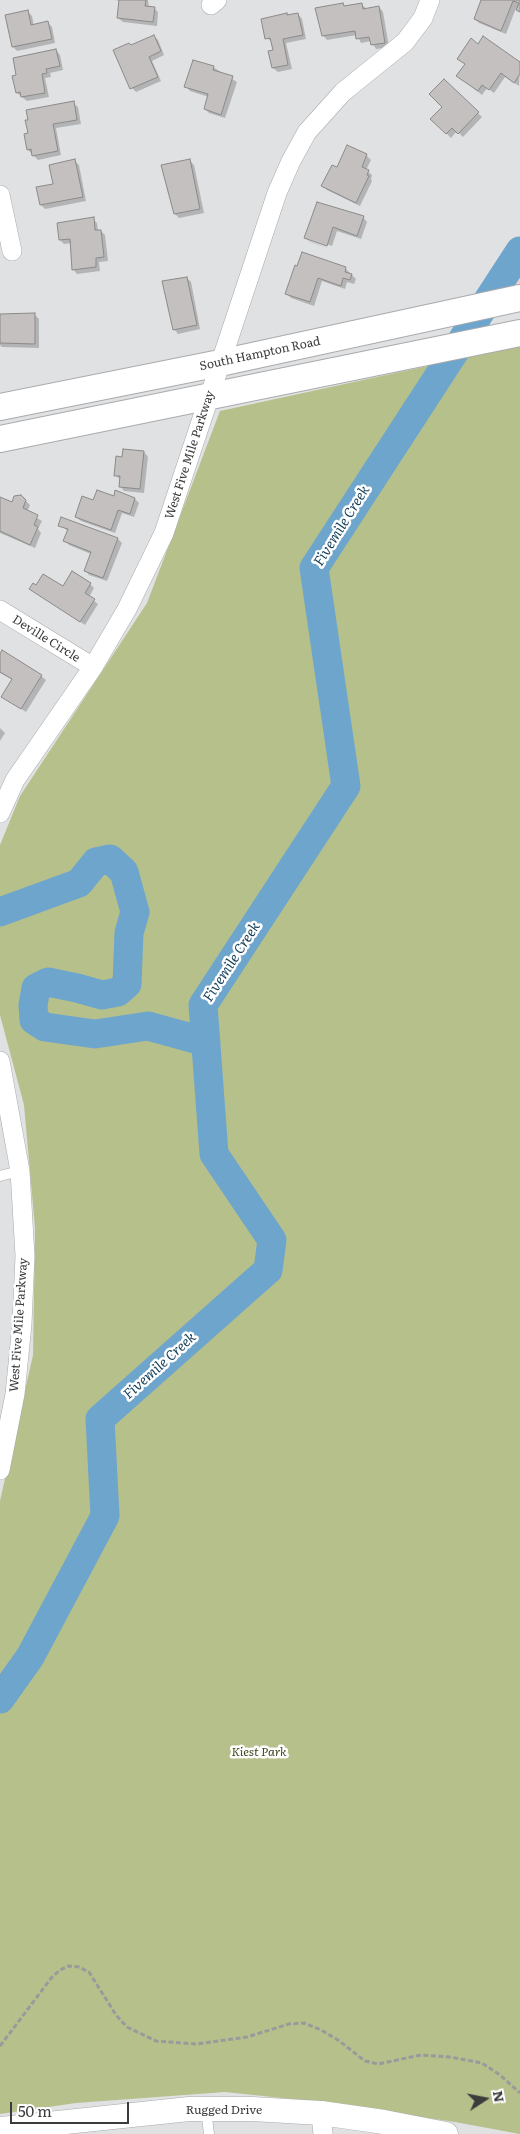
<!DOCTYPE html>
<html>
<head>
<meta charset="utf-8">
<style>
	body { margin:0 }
	#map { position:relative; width:520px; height:2134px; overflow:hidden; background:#dfe1e3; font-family:Literata,serif }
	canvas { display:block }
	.north { position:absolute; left:460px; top:2074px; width:50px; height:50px; -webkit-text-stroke:4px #fff; paint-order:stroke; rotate:79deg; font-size:14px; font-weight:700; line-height:20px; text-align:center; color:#3c3c3d }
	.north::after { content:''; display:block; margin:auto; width:18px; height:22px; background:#3c3c3d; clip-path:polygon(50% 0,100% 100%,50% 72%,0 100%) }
	.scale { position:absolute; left:10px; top:2102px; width:119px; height:22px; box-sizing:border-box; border:2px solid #3c3c3d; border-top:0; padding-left:6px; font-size:15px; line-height:18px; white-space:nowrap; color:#3c3c3d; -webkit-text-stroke:4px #fff; paint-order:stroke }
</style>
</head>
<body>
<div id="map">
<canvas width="520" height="2134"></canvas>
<div class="north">N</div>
<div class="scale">50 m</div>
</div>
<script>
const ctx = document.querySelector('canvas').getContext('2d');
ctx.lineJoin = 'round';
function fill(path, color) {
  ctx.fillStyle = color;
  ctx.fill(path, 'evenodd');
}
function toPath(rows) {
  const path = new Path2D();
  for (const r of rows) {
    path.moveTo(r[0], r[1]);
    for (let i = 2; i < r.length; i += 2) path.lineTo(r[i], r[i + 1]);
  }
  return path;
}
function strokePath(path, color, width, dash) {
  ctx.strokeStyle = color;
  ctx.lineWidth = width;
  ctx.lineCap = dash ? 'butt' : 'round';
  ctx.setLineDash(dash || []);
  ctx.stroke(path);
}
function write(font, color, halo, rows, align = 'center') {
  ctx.font = font + ' Literata,serif';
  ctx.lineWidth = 5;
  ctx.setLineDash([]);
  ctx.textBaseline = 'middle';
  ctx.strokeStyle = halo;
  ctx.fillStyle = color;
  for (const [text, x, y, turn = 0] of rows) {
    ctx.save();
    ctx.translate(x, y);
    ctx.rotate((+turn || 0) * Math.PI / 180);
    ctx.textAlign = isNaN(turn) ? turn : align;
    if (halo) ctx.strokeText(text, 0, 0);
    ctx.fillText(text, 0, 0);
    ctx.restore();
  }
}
fill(toPath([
	[520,242,520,285,475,294,516,248]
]), '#e9cfd6');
fill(toPath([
	[520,346,520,2134,455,2122,320,2102,225,2092,76,2103,0,2114,0,1501,33,1355,35,1228,24,1105,0,1015,0,845,20,796,147,603,220,411]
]), '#b6c08b');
fill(toPath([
	[115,0,148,0,149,8,154,8,158,12,157,26,123,22,118,18,120,1],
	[483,0,520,0,520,12,516,8,506,34,479,23,475,19],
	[343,4,346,7,362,5,367,9,379,7,383,12,389,47,376,49,371,41,361,43,357,35,327,40,323,35],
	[28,12,32,16,34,26,48,23,52,27,55,43,17,51,13,47],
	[298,14,302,19,306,39,286,43,292,69,278,72,273,68,270,52,274,51,272,42,267,38],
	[154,36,158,40,164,55,152,61,161,81,136,92,132,88,131,46],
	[478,45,520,64,519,86,505,77,494,93,487,88,482,95,458,76,466,65,459,58],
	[56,50,60,55,63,70,50,73,51,77,45,78,49,97,27,101,17,93],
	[213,67,237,82,225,118,209,113,205,109,209,97,190,91,186,86],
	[444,81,482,117,463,137,457,131,451,138,432,119,444,107],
	[73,103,78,107,81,124,56,128,61,155,38,160,28,150,29,134],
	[366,155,371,160,366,170,372,175,371,179,372,181,360,206,327,190,323,186,337,169],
	[75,161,79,165,86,201,45,209,41,205],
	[190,161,194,165,204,213,179,218,175,214,172,196,168,193,163,166],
	[317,204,363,217,367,222,361,239,337,231,332,246,309,238,309,241,306,238],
	[93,219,97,223,98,231,101,231,105,235,108,261,99,262,100,271,77,274,73,269,72,243,64,244,60,240],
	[309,241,331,249,310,242],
	[303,254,346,269,356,279,354,284,347,282,345,289,322,281,314,306,291,298,287,294],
	[187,278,191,282,200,329,178,334,174,329],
	[0,315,35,315,39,319,39,348,2,347,0,345],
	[124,450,144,452,148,457,144,493,124,491,120,486,121,480,115,475,124,458],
	[116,492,135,499,139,503,134,517,122,513,115,533,81,521,76,517,94,502,114,497],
	[21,496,30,505,27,512,42,521,38,529,41,533,35,548,0,533,0,498,12,504],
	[62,519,118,539,122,543,107,581,89,575,85,570,91,554,69,545,65,541,68,531,60,525],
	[90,584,94,588,89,597,98,604,85,625,31,589,37,587,63,588],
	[0,656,41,676,46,680,26,712,3,697,13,680,0,673],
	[0,728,5,733,0,741]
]), '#0003');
strokePath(toPath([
	[0,912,79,883,96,862,110,859,124,872,135,912,129,933,127,984,118,992,102,995,77,988,48,982,36,988,33,1005,34,1020,45,1027,95,1034,148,1026,206,1042],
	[0,1699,30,1657,105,1516,100,1419,268,1270,272,1240,214,1154,203,1005,346,786,314,568,520,251]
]), '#6ea5cd', 29);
const building = toPath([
	[119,0,146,0,145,6,155,7,153,22,117,18,119,0],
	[481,0,520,0,520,12,516,10,519,3,513,1,501,31,474,19,481,0],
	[343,3,344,6,362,3,363,9,379,6,385,43,371,45,369,37,356,39,355,31,322,36,315,8,343,3],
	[28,10,31,25,48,21,52,39,12,47,5,15,28,10],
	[287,13,287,15,298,13,303,35,283,39,288,65,272,68,268,51,273,50,270,38,265,39,261,19,287,13],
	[154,35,161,51,149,57,158,77,130,89,113,50,129,43,131,45,154,35],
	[483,36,520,62,520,74,514,83,501,73,489,90,482,85,478,91,456,76,465,64,457,59,471,38,478,44,483,36],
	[56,49,60,66,46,69,47,73,42,74,45,93,21,97,20,92,16,93,12,76,16,75,13,58,56,49],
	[193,60,214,66,213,70,233,76,221,115,204,109,208,94,184,87,193,60],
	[444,79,479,112,458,134,452,128,446,134,430,119,442,107,429,94,444,79],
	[74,101,77,120,53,124,58,151,32,156,31,149,27,150,24,134,28,133,25,120,28,120,26,110,74,101],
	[347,145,367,154,362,167,369,170,367,175,369,176,356,203,321,186,332,165,337,167,347,145],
	[75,159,83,197,40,205,36,187,53,184,49,165,75,159],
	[190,159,200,209,174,214,161,165,190,159],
	[317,202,364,216,357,236,333,227,327,246,304,238,317,202],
	[94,217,95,230,101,230,104,257,96,258,96,267,72,270,70,239,59,240,57,223,94,217],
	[302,252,346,267,345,272,352,274,350,280,343,278,341,286,318,278,310,302,285,294,295,265,297,266,302,252],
	[187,277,197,325,173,330,162,281,187,277],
	[35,313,35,344,0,343,0,314,35,313],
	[123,449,144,451,140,489,119,487,120,476,114,476,116,456,122,457,123,449],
	[97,490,114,496,115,490,135,498,130,514,118,510,111,530,75,517,82,496,93,500,97,490],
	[21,495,26,500,23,508,38,515,34,525,38,527,30,545,0,531,0,497,12,502,14,496,21,495],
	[61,517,118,538,103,578,84,571,91,552,63,541,68,529,58,526,61,517],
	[72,571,91,583,85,593,95,599,80,622,29,589,33,583,36,585,43,574,63,586,72,571],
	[2,650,42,675,21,709,1,697,12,679,0,672,0,654,2,650]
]);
fill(building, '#c3c0bf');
strokePath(building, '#8c8a88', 1);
const service = toPath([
	[0,1176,20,1171],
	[206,2109,209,2134]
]);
const minor = toPath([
	[211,5,217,0],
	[0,195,12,251],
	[0,610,93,667],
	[0,813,15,780,93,667,127,609,164,533,277,193,291,161,307,132,343,92,405,42,423,18,430,0],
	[0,1061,20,1171,25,1256,22,1324,15,1394,0,1470],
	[321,2113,323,2134]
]);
const tertiary = toPath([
	[0,2129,189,2109,252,2109,321,2113,384,2122,446,2134]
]);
const secondary = toPath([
	[0,407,220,363,520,298],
	[0,439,520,333]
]);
strokePath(service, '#a9aaac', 11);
strokePath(minor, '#a9aaac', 20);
strokePath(tertiary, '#a9aaac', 25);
strokePath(secondary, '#a9aaac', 28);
strokePath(toPath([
	[0,2046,52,1977,60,1970,68,1966,79,1967,89,1972,116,2015,127,2027,156,2041,196,2044,247,2037,289,2024,304,2023,321,2030,338,2040,365,2061,378,2064,421,2055,450,2057,482,2063,500,2075,520,2093]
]), '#999a9b', 3, [5, 2.5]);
strokePath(service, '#fff', 10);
strokePath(minor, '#fff', 19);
strokePath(tertiary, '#fff', 24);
strokePath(secondary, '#fff', 26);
write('12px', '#3c3c3d', '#fff', [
	["South Hampton Road",260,354,-12],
	["West Five Mile Parkway",190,455,-72],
	["Deville Circle",46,639,32],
	["West Five Mile Parkway",19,1325,-86],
	["Rugged Drive",224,2110]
]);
write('italic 12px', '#3f4517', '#fff', [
	["Kiest Park",259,1752]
]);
write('italic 14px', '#123e5a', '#fff', [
	["Fivemile Creek",342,526,-58],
	["Fivemile Creek",232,962,-57],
	["Fivemile Creek",160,1366,-42]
]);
</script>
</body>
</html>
